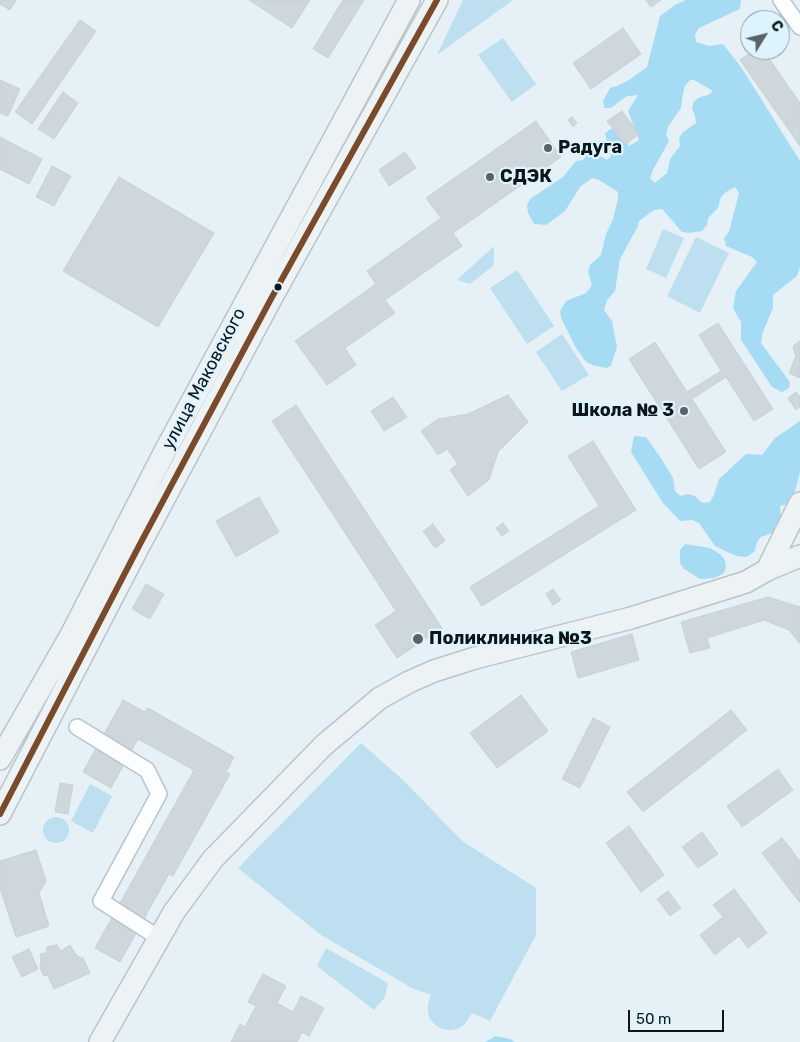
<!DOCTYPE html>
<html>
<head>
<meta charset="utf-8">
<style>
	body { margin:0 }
	#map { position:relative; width:800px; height:1042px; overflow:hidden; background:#e5f1f7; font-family:Rubik,sans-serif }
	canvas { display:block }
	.north { position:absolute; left:740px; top:10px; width:50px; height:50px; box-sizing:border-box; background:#ddf4ff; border:1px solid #8a9ba3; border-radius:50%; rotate:54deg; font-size:14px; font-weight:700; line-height:20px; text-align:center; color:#0d1519 }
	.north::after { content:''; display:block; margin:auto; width:18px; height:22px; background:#596267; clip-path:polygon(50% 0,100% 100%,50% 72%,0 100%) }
	.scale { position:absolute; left:628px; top:1010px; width:96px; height:22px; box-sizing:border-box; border:2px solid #0d1519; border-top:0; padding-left:6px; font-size:15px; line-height:18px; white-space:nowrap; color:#0d1519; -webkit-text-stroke:4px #ddf4ff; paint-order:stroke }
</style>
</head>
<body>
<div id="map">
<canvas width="800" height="1042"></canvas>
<div class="north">С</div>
<div class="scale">50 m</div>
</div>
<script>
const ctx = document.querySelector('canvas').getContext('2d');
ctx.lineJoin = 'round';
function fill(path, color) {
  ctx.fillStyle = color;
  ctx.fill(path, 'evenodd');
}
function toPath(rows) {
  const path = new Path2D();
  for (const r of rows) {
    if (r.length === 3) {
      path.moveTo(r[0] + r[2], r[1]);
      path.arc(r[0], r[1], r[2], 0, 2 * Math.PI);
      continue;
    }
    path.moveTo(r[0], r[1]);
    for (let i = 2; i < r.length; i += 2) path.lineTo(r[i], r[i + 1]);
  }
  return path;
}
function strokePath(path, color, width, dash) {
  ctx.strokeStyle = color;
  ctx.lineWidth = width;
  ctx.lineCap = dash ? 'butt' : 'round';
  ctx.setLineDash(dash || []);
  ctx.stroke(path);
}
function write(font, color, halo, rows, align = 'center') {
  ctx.font = font + ' Rubik,sans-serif';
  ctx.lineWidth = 4.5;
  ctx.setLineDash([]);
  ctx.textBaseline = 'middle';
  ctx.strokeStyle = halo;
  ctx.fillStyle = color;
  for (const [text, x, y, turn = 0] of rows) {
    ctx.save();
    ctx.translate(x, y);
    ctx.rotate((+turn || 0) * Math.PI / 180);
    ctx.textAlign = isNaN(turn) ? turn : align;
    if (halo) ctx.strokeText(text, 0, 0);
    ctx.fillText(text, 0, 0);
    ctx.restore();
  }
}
fill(toPath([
	[463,0,513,0,437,55],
	[503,38,536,84,512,102,478,55],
	[663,229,684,238,666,278,646,269],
	[696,237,729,253,700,313,667,296],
	[494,246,494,265,470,284,457,280],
	[517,270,554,326,527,344,490,288],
	[562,334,589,375,562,391,536,352],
	[361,743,404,781,462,841,536,888,536,935,490,1021,472,1013,464,1025,457,1029,449,1030,442,1029,435,1025,430,1019,428,1012,428,1004,431,995,412,988,321,935,238,868],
	[90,784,112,796,93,833,71,821],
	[56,830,13],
	[326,948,388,983,385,997,374,1010,317,966]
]), '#bddfef');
fill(toPath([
	[686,0,741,0,740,9,699,28,695,35,696,42,709,46,723,44,741,67,800,161,800,267,797,276,773,295,773,308,763,332,761,343,790,382,789,388,782,392,772,387,741,340,741,322,733,308,736,291,757,262,752,257,726,246,724,238,729,232,739,193,735,187,726,192,721,197,718,208,708,218,707,225,702,231,689,233,682,232,662,209,654,210,639,221,637,228,620,259,615,291,607,300,604,310,612,321,617,347,611,366,606,368,593,365,586,362,576,348,561,318,560,311,566,301,586,293,592,285,588,272,590,265,601,255,606,234,613,219,618,199,618,192,599,180,592,178,580,187,565,211,546,225,534,224,528,213,527,205,530,199,563,177,576,161,583,160,590,149,607,160,611,156,605,134,610,129,617,129,629,146,639,140,628,111,638,95,627,96,611,108,604,108,603,101,610,88,617,86,629,80,647,67,660,16,675,5],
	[690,80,694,80,713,91,708,95,700,97,694,101,692,108,695,116,696,123,683,132,679,138,680,146,670,159,667,173,655,183,650,178,653,170,669,141,666,134,668,127,681,108,683,93,685,86],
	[800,421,800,472,792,503,780,506,781,524,775,532,761,537,757,542,755,551,747,557,736,556,715,546,699,523,692,520,680,521,663,503,631,452,634,436,646,437,661,458,673,478,675,491,680,496,688,494,695,496,702,503,710,502,714,495,719,479,746,454,762,455,775,438],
	[685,544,710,548,720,554,725,560,726,567,724,573,714,578,700,579,684,569,680,563,680,550],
	[496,1036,510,1039,515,1042,485,1042]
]), '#a6dcf3');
const building = toPath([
	[0,0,16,0,10,10,0,4,0,0],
	[249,0,310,0,292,28,249,0],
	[343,0,364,0,328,58,313,49,343,0],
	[646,0,661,0,651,7,646,0],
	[80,20,96,31,32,124,15,112,80,20],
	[623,28,641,54,591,89,573,63,623,28],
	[755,50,763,50,800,103,800,146,740,60,755,50],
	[0,80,20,89,8,116,0,113,0,80],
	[63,92,78,103,54,139,38,129,63,92],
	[622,111,639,134,625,145,607,121,622,111],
	[572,117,577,123,573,127,568,120,572,117],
	[536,121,561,157,453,233,462,246,385,300,395,313,345,348,356,365,327,385,295,341,376,284,367,271,441,218,426,198,536,121],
	[0,137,42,159,29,184,0,169,0,137],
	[405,152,416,168,389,186,379,170,405,152],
	[52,166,71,176,54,206,36,197,52,166],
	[119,177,214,233,158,327,63,271,119,177],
	[718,323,773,409,754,421,726,377,692,399,726,452,699,469,629,359,655,342,687,392,721,371,699,335,718,323],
	[800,341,800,378,789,373,796,356,793,348,794,345,800,341],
	[796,392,800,397,800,407,796,410,788,398,796,392],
	[508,395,528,422,498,452,489,480,468,496,450,470,458,464,447,449,438,455,421,431,438,419,468,414,508,395],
	[393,397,407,417,384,431,371,411,393,397],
	[296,405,442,628,397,658,375,625,396,611,272,421,296,405],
	[593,441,636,510,482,606,470,587,599,506,568,456,593,441],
	[259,497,279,532,236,557,216,521,259,497],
	[503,523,509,531,502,536,496,528,503,523],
	[433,524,445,541,435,548,423,531,433,524],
	[146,584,164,594,150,619,132,609,146,584],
	[553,589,561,600,553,605,546,594,553,589],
	[768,597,800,607,800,644,789,630,764,620,707,638,710,648,690,653,681,622,768,597],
	[632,634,639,660,578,678,571,652,632,634],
	[521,695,548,731,497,768,470,733,521,695],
	[123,700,145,712,148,708,234,757,226,772,230,774,173,876,169,874,120,962,95,948,194,770,138,739,111,788,83,772,123,700],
	[731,710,747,730,643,812,627,792,731,710],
	[593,718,610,727,580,788,562,779,593,718],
	[778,769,793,790,742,827,727,806,778,769],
	[60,783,73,785,68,814,55,812,60,783],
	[629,826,664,875,641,892,606,843,629,826],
	[702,832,718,854,698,868,682,847,702,832],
	[782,838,800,861,800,903,762,853,782,838],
	[36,850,46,881,39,893,49,926,16,937,0,888,0,861,36,850],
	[734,889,767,933,748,948,739,936,715,955,700,935,723,917,713,905,734,889],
	[668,891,681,908,670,916,657,899,668,891],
	[57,945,61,951,70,945,77,956,83,958,90,973,54,989,48,976,43,975,40,966,41,961,40,954,46,953,47,947,57,945],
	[29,949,38,969,22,977,12,957,29,949],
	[263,974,286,986,277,1003,293,1012,301,996,324,1008,309,1036,302,1032,297,1042,231,1042,240,1024,245,1027,256,1006,248,1002,263,974]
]);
fill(building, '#cdd7dc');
strokePath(building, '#c7d1d5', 1);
const street = toPath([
	[781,0,800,27],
	[77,727,147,770,159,794,101,901,159,938]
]);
const secondary = toPath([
	[767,570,800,503],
	[0,759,71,635,164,453,409,0],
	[0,814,140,544,272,297,437,0],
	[100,1042,174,912,213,859,324,745,380,698,409,682,434,671,475,658,631,618,746,582,767,570,800,556]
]);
strokePath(street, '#bbc4c9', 18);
strokePath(secondary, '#bbc4c9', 24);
strokePath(street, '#fbfdfe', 15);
strokePath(secondary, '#edf3f5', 21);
strokePath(toPath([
	[0,814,140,544,272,297,437,0]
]), '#7a4b2a', 6);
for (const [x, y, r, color] of [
	[548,148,5,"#596267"],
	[490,177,5,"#596267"],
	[278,287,4.5,"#0d1519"],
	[684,411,5,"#596267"],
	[418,639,6,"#596267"]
]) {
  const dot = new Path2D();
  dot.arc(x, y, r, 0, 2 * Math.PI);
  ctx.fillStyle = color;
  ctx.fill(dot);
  strokePath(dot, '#ddf4ff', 2);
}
write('bold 18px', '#0d1519', '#ddf4ff', [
	["Радуга",558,148],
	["СДЭК",500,177],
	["Школа № 3",674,411,"right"],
	["Поликлиника №3",429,639]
], 'left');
write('18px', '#0d1519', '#ddf4ff', [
	["улица Маковского",204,379,-62]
]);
</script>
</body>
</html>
